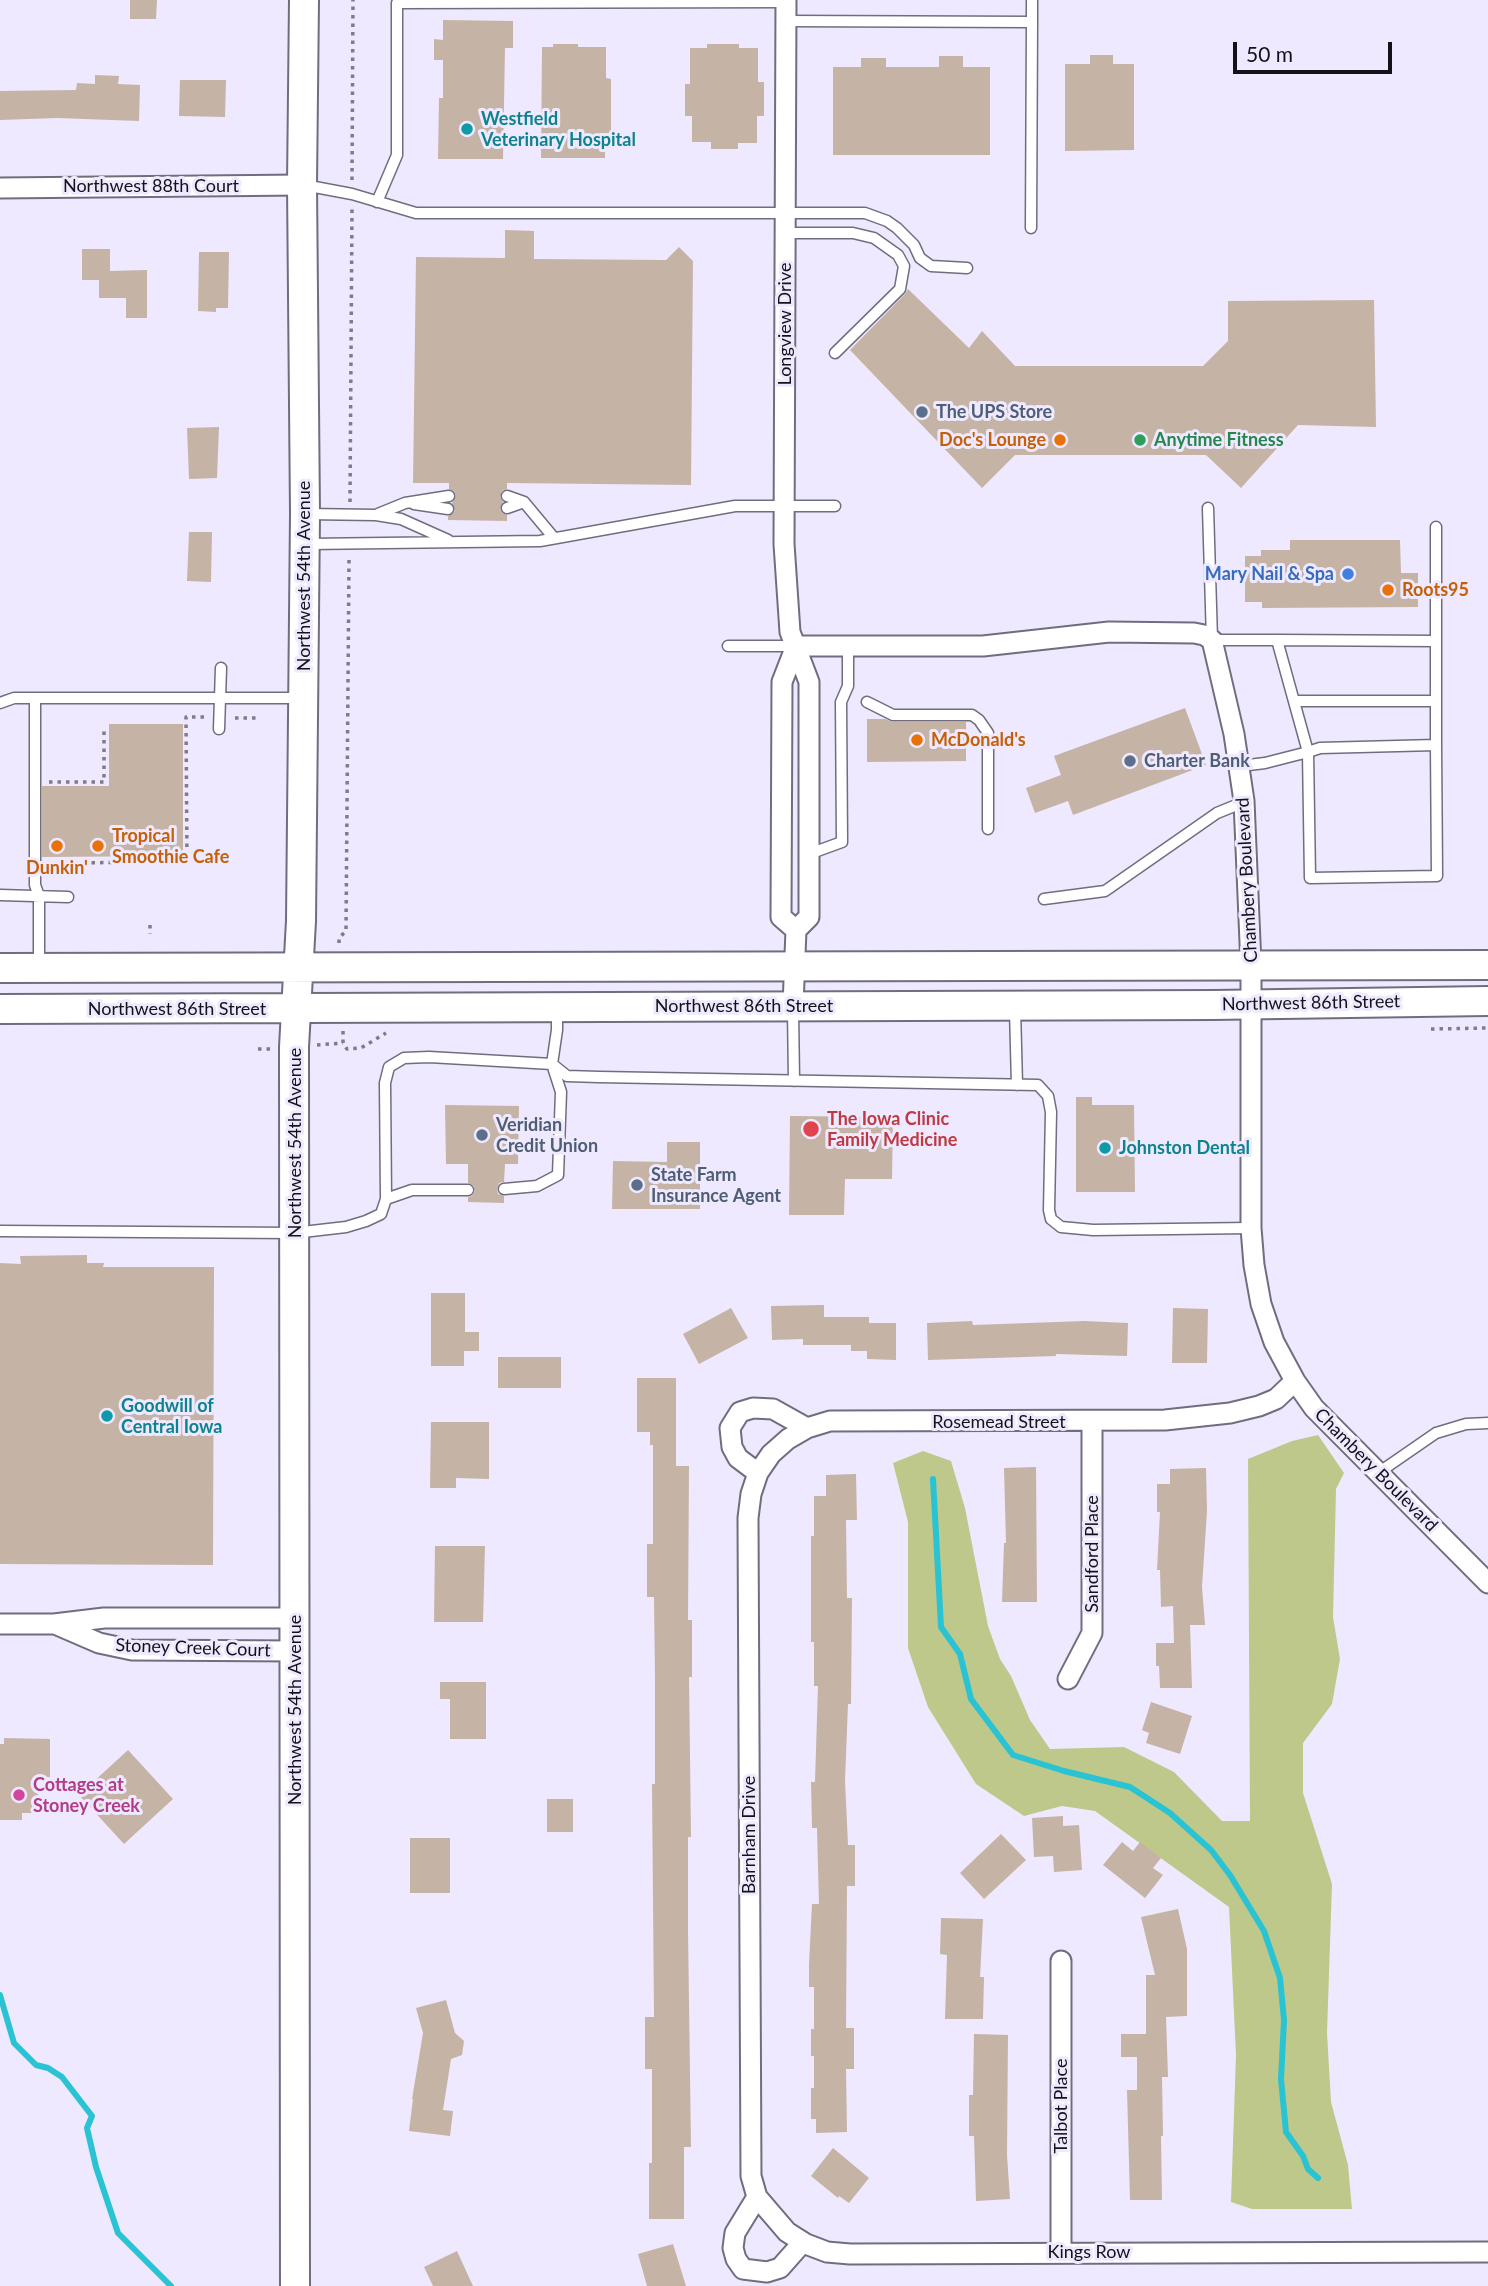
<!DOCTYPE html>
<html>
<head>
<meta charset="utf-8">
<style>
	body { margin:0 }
	#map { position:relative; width:1488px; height:2286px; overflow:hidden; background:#eee9fe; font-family:Lato,sans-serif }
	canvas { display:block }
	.scale { position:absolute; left:1233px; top:42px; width:159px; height:32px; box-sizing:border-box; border:4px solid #141219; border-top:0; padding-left:9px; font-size:21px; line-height:24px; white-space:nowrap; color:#141219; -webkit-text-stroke:5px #eee9fe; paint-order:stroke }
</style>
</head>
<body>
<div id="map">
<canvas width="1488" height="2286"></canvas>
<div class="scale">50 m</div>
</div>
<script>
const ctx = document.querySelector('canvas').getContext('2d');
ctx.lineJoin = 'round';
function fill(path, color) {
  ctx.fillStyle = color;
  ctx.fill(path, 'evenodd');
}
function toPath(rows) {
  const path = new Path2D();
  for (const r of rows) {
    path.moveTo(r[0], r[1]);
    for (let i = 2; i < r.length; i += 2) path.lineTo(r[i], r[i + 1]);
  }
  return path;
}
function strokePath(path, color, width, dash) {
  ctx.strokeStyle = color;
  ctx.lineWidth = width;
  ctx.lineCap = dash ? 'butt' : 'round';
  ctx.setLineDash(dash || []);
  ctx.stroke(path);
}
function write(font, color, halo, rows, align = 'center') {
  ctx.font = font + ' Lato,sans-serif';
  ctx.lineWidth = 6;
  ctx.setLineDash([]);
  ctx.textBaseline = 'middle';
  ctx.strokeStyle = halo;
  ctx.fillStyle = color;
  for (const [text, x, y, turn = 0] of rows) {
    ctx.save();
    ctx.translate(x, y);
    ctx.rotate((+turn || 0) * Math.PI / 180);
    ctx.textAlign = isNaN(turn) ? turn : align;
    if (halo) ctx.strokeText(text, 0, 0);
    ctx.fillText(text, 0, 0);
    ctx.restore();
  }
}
fill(toPath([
	[1318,1435,1344,1473,1336,1489,1333,1617,1340,1659,1332,1704,1303,1743,1303,1793,1332,1884,1327,2033,1331,2102,1348,2165,1352,2209,1252,2209,1231,2202,1236,2055,1229,1907,1095,1811,1062,1806,1024,1816,976,1784,928,1707,908,1648,908,1522,893,1463,923,1451,951,1461,965,1508,988,1626,1000,1659,1011,1676,1030,1720,1050,1749,1124,1747,1174,1772,1222,1821,1250,1821,1248,1459,1292,1441]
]), '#bec88a');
strokePath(toPath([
	[933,1479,941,1627,960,1654,971,1699,1013,1755,1064,1771,1130,1787,1170,1813,1211,1850,1230,1875,1264,1931,1280,1978,1284,2020,1281,2079,1286,2132,1303,2156,1308,2169,1318,2178],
	[0,1995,14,2043,36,2065,48,2068,62,2077,92,2116,87,2128,96,2167,118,2233,171,2286]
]), '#2ac3d4', 6);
fill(toPath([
	[130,0,157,0,156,19,130,19],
	[443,20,513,21,513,48,505,48,503,159,438,159,439,98,443,98,443,60,434,60,434,39,443,40],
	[553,44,578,44,578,47,606,47,606,78,611,79,611,133,605,133,605,158,541,158,542,47,553,47],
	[707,44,739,44,739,48,758,48,758,82,764,82,764,116,757,116,757,143,738,143,738,149,711,149,711,142,692,142,692,116,685,116,685,84,690,84,690,48,707,48],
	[1090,55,1113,55,1113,64,1134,64,1134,150,1065,151,1065,64,1090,64],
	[939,56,963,56,963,67,990,67,990,155,833,155,833,67,861,67,861,58,886,58,886,67,939,67],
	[95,75,119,76,118,84,140,85,139,121,57,118,0,120,0,91,76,90,77,83,95,84],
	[180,80,226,80,225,117,179,116],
	[505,230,534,231,534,259,666,260,679,247,693,261,691,485,507,483,507,489,502,491,500,497,503,502,500,510,507,515,507,521,448,520,448,516,455,511,452,503,456,496,454,491,449,489,449,483,413,483,416,257,505,258],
	[82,249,110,249,110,271,147,270,147,318,126,318,126,298,99,298,99,280,82,280],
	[199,252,229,252,228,308,216,308,216,312,198,311],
	[908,289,969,348,982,331,1015,366,1203,366,1228,341,1228,301,1374,300,1376,427,1298,425,1241,488,1206,455,1015,455,982,488,850,350,905,294],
	[219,427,217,478,189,479,187,428],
	[189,532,212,532,211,582,187,581],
	[1290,540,1400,540,1401,573,1418,573,1418,607,1262,608,1262,602,1245,602,1245,556,1261,556,1261,550,1290,550],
	[1185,708,1206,765,1073,815,1068,801,1035,813,1026,788,1061,775,1054,756],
	[867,719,885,719,893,722,966,722,966,761,867,762],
	[109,724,183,724,183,856,42,857,42,786,109,786],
	[1076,1097,1092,1097,1092,1105,1134,1105,1135,1192,1076,1192],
	[445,1105,519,1106,518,1164,505,1164,504,1182,499,1183,497,1189,498,1194,504,1196,504,1203,468,1202,468,1197,472,1196,475,1191,474,1186,468,1183,468,1164,446,1164],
	[790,1116,893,1117,892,1179,845,1179,844,1215,789,1215],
	[667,1142,700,1142,700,1209,612,1209,613,1161,667,1162],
	[87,1255,87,1263,104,1263,103,1267,214,1267,213,1565,0,1564,0,1263,21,1264,20,1256],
	[431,1293,465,1293,465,1332,479,1332,479,1351,464,1351,464,1366,431,1366],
	[824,1305,824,1317,869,1317,869,1323,896,1323,896,1360,867,1359,867,1351,851,1351,851,1345,803,1345,803,1339,772,1340,771,1306],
	[731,1308,748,1338,699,1364,683,1334],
	[1173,1308,1208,1309,1207,1363,1172,1363],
	[972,1321,973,1325,1084,1321,1128,1323,1127,1356,1056,1354,1056,1356,928,1360,927,1323],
	[498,1357,561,1357,561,1388,498,1388],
	[637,1378,676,1378,676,1466,689,1466,688,1620,692,1620,692,1677,689,1677,691,1837,688,1837,688,1930,691,2147,684,2147,684,2219,649,2219,649,2163,652,2163,652,2069,645,2069,645,2017,654,2017,652,1784,655,1784,655,1677,654,1597,647,1597,647,1544,653,1544,653,1445,650,1445,650,1432,637,1432],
	[431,1422,489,1422,489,1479,456,1478,456,1488,430,1488],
	[1036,1467,1037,1602,1002,1602,1004,1543,1006,1543,1004,1468],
	[1206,1468,1207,1511,1202,1587,1205,1625,1190,1625,1192,1688,1160,1688,1159,1666,1156,1666,1156,1643,1174,1643,1173,1606,1161,1607,1160,1570,1157,1570,1160,1512,1157,1512,1157,1484,1170,1484,1170,1469],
	[856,1474,857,1520,846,1520,847,1598,852,1598,851,1704,848,1704,845,1781,848,1845,855,1845,855,1886,847,1886,846,2028,854,2028,854,2069,846,2069,847,2132,816,2133,816,2119,811,2119,811,2088,814,2088,814,2056,811,2056,811,2029,814,2029,814,1987,809,1987,809,1964,812,1904,819,1904,817,1828,812,1828,811,1782,815,1782,818,1686,814,1686,814,1642,811,1642,811,1536,814,1536,814,1496,826,1496,826,1475],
	[435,1546,485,1546,483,1622,434,1622],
	[440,1682,486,1682,486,1739,450,1739,450,1699,440,1699],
	[1151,1702,1192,1716,1180,1754,1146,1743,1149,1733,1142,1730],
	[4,1738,50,1739,50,1777,38,1777,38,1813,22,1813,22,1820,0,1820,0,1744,4,1744],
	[128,1750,173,1799,124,1844,79,1795],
	[547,1799,573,1799,573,1832,547,1832],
	[1063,1816,1063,1826,1079,1825,1082,1870,1054,1872,1053,1856,1034,1857,1032,1818],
	[1001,1834,1026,1860,984,1899,960,1873],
	[410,1838,450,1838,450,1893,410,1893],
	[1122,1842,1133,1851,1140,1842,1161,1858,1153,1868,1163,1875,1145,1898,1103,1865],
	[1178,1909,1187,1949,1187,2016,1166,2017,1168,2077,1162,2077,1163,2136,1161,2136,1162,2200,1130,2200,1127,2090,1137,2090,1137,2057,1121,2057,1121,2034,1146,2034,1146,1975,1155,1975,1141,1917],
	[941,1918,983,1919,980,1977,984,1977,983,2019,945,2019,947,1955,940,1954],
	[446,2000,455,2033,464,2041,462,2055,451,2059,443,2110,453,2111,450,2136,409,2131,413,2099,412,2099,423,2033,416,2008],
	[974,2034,1008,2035,1007,2155,1010,2199,976,2201,974,2136,969,2136,969,2095,973,2095],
	[833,2148,869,2178,849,2203,839,2196,838,2198,811,2176],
	[673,2244,686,2286,647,2286,638,2254],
	[457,2251,473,2286,433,2286,424,2267]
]), '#c5b3a6');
const lane = toPath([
	[786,21,1032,22,1032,0],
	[304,185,352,194,416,213,865,213,887,221,897,228,914,245,920,258,931,266,967,268],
	[377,202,397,155,397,3,786,2],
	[1031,228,1032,22],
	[785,233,853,233,874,238,898,255,904,266,900,289,835,353],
	[507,496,524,502,554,538],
	[414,504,448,509],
	[507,508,524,502],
	[1208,508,1212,640,1277,640,1308,752,1310,878,1437,876,1436,745,1320,748,1308,752,1265,763,1240,766],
	[306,514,376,515,401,519,448,540],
	[378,514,405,503,449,496],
	[1436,527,1436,745],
	[308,544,540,541,735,506,835,506],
	[1277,640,1436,641],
	[728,646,795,646],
	[35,698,35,885,39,896,39,964],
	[1294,701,1436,701],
	[867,702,893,715,972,715,979,720,988,733,988,829],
	[0,703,14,698,302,698],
	[219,729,221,668],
	[809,854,842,842,841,702,848,686,848,646],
	[0,895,68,897],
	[1044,899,1105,891,1217,813,1244,802],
	[1015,1009,1017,1085],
	[793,1010,794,1081],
	[504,1189,537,1186,558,1175,561,1092,552,1064,557,1030,557,1008],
	[386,1199,412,1190,468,1190],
	[0,1231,294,1233,346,1227,366,1221,381,1214,386,1199,385,1083,389,1067,404,1058,429,1057,552,1064,567,1076,599,1077,1038,1085,1048,1096,1051,1112,1049,1210,1051,1219,1061,1227,1093,1230,1251,1228],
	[1378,1473,1436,1433,1466,1424,1488,1423]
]);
const street = toPath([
	[786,0,784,544,790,632,809,682,809,917,796,930,793,1006],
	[0,188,302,185],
	[796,646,983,646,1109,632,1194,633,1204,635,1212,640,1234,734,1244,801,1251,966,1251,1228,1254,1265,1261,1304,1274,1342,1295,1381,1314,1408,1488,1583],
	[796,646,782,682,781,917,796,930],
	[1295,1381,1276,1399,1259,1406,1230,1413,1165,1420,830,1421,807,1428,788,1439,771,1454,758,1473,751,1494,748,1518,751,2176,757,2197,787,2232,806,2244,827,2252,850,2254,1488,2252],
	[758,1473,738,1458,732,1447,730,1428,740,1412,753,1408,773,1409,807,1428],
	[0,1624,54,1624,104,1618,295,1618],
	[55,1624,99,1643,132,1650,295,1651],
	[1068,1679,1092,1633,1092,1422],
	[1061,1961,1061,2252],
	[757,2197,735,2233,733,2248,736,2259,743,2269,767,2272,780,2268,803,2242]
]);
const secondary = toPath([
	[0,968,1488,965],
	[0,1009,1213,1005,1488,1001],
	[295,2286,294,1047,301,921,305,514,302,185,304,0]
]);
strokePath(lane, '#716d7f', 13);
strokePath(street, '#716d7f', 23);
strokePath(secondary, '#716d7f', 32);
strokePath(toPath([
	[352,180,353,0],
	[350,502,352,209],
	[235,718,257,718],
	[49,782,104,782,104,730],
	[49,863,187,862,186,717,204,717],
	[150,925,150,934],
	[339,943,339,938,346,931,349,559],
	[1431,1029,1488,1028],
	[343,1031,343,1043,347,1049,361,1048,386,1033],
	[317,1045,343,1043],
	[258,1049,271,1049]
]), '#7f7b89', 3.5, [3.5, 5]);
strokePath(lane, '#fff', 10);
strokePath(street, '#fff', 19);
strokePath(secondary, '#fff', 28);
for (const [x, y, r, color] of [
	[467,129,7,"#0f9aa8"],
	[922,412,7,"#5c6f8a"],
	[1060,440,7,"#e8710a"],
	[1140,440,7,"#2e9e5b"],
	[1348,574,7,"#3f7fe0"],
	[1388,590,7,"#e8710a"],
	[917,740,7,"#e8710a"],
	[1130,761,7,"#5c6f8a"],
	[57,846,7,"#e8710a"],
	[98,846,7,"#e8710a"],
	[811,1129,9,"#e0444e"],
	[482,1135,7,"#5c6f8a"],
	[1105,1148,7,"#0f9aa8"],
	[637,1185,7,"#5c6f8a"],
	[107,1416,7,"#0f9aa8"],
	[19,1795,7,"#d1479c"]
]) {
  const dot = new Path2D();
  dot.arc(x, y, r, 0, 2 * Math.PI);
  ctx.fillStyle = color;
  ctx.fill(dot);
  strokePath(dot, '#eee9fe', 2.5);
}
write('bold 18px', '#0d838f', '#eee9fe', [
	["Westfield",481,119],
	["Veterinary Hospital",481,140],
	["Johnston Dental",1119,1148],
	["Goodwill of",121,1406],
	["Central Iowa",121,1427]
], 'left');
write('18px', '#141219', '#eee9fe', [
	["Northwest 88th Court",151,186],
	["Longview Drive",785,324,-90],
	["Northwest 54th Avenue",304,576,-90],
	["Chambery Boulevard",1247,880,-93],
	["Northwest 86th Street",1311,1003,-1],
	["Northwest 86th Street",744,1006],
	["Northwest 86th Street",177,1009],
	["Northwest 54th Avenue",295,1143,-90],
	["Rosemead Street",999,1422],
	["Chambery Boulevard",1376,1470,45],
	["Sandford Place",1092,1554,-90],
	["Stoney Creek Court",193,1648,2],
	["Northwest 54th Avenue",295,1710,-90],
	["Barnham Drive",749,1835,-90],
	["Talbot Place",1061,2106,-90],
	["Kings Row",1089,2252]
]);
write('bold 18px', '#4e5e75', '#eee9fe', [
	["The UPS Store",936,412],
	["Charter Bank",1144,761],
	["Veridian",496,1125],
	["Credit Union",496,1146],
	["State Farm",651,1175],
	["Insurance Agent",651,1196]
], 'left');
write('bold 18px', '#c56008', '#eee9fe', [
	["Doc's Lounge",1046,440,"right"],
	["Roots95",1402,590],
	["McDonald's",931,740],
	["Tropical",112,836],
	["Smoothie Cafe",112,857],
	["Dunkin'",57,868,"center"]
], 'left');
write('bold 18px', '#27864d', '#eee9fe', [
	["Anytime Fitness",1154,440]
], 'left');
write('bold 18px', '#366cbe', '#eee9fe', [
	["Mary Nail & Spa",1334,574]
], 'right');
write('bold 18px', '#be3a42', '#eee9fe', [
	["The Iowa Clinic",827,1119],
	["Family Medicine",827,1140]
], 'left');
write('bold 18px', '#b23c85', '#eee9fe', [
	["Cottages at",33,1785],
	["Stoney Creek",33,1806]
], 'left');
</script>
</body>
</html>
